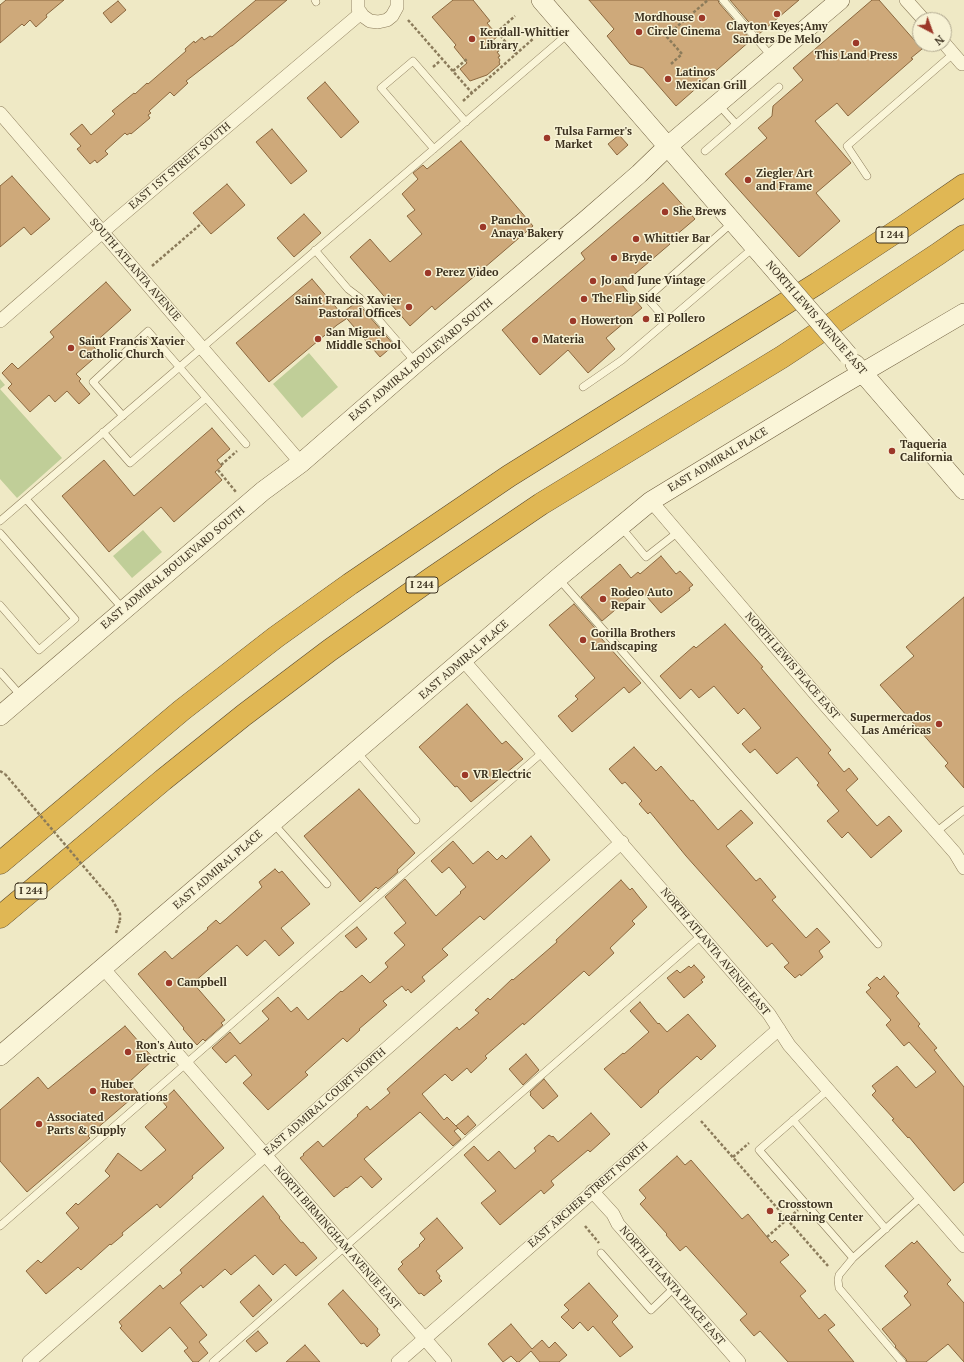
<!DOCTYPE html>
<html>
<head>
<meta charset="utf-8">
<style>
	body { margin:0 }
	#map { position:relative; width:964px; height:1362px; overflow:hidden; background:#efe9c5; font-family:"PT Serif",serif }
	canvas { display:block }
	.north { position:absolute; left:912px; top:12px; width:40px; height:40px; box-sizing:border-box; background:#f7f2d5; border:1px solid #aca48c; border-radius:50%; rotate:139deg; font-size:11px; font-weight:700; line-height:16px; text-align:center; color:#3b301e }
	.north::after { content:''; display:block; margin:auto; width:14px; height:18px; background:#9c3829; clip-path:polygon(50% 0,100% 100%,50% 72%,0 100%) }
</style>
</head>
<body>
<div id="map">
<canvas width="964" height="1362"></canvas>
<div class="north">N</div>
</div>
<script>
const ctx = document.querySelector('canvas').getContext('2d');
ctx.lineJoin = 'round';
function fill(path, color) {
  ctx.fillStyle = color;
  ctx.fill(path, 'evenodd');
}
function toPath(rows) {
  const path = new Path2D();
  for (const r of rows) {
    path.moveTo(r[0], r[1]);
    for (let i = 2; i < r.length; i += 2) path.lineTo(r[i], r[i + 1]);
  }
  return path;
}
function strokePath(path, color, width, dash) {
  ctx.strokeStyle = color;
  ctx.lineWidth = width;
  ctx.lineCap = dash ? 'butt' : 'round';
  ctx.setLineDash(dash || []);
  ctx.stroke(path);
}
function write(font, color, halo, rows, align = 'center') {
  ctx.font = font + ' "PT Serif",serif';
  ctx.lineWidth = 3;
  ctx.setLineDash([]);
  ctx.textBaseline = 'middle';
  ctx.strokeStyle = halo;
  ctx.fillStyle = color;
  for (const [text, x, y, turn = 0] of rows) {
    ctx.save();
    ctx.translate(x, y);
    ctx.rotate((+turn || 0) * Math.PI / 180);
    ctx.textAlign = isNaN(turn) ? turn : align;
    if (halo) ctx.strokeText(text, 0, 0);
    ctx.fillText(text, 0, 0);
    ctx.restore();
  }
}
fill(toPath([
	[309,353,338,387,302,418,273,384],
	[0,379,5,385,0,389,62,458,17,498,0,479],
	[143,530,162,552,132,578,113,556]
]), '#c0ce98');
const building = toPath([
	[6,0,64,0,46,15,47,17,36,27,30,20,24,26,22,24,0,43,0,5,6,0],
	[256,0,287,0,232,46,231,46,186,81,188,83,174,96,170,92,149,111,151,113,148,115,150,118,131,134,130,133,127,135,125,133,105,151,108,154,97,163,95,160,90,164,77,149,81,146,70,134,82,124,91,135,115,114,112,111,134,93,135,94,147,83,148,84,186,51,185,49,194,41,195,43,202,37,204,40,210,36,212,37,256,0],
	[453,0,473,0,490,21,487,23,498,36,491,42,499,51,497,52,500,56,498,57,500,60,499,62,500,64,487,75,470,81,460,69,467,63,454,47,456,45,432,17,453,0],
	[589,0,718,0,719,3,751,40,676,106,643,68,630,64,607,36,614,29,589,0],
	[730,0,799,0,759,34,730,0],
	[872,0,879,0,922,49,911,58,913,59,848,116,837,103,815,121,851,163,816,193,840,221,799,257,725,174,767,138,758,128,772,116,773,106,803,80,793,68,872,0],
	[118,1,126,10,111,23,103,13,118,1],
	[325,82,359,122,341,138,307,98,325,82],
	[272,129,307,171,291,184,256,142,272,129],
	[619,135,628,145,617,155,608,144,619,135],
	[461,141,533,226,435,310,432,306,410,326,350,257,370,239,390,262,422,234,407,216,415,210,402,194,418,179,413,173,423,165,427,169,461,141],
	[12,176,50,219,31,235,24,227,0,247,0,186,12,176],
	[663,183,695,219,668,242,670,244,622,285,642,308,606,338,615,349,588,373,568,350,540,375,502,330,585,259,581,253,663,183],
	[227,184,245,205,211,234,193,213,227,184],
	[304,214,321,233,294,257,277,238,304,214],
	[312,279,346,319,337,325,269,382,236,343,312,279],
	[106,282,131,310,92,345,100,353,76,374,81,379,79,381,90,394,79,404,67,391,55,402,49,395,30,412,8,388,12,384,2,373,12,363,18,369,54,337,50,332,106,282],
	[357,302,394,345,380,357,342,313,357,302],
	[212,428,230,449,217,460,222,466,215,472,222,480,174,522,161,507,109,552,62,496,104,460,134,496,212,428],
	[661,556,676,574,680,571,693,585,689,588,690,590,661,613,640,589,602,621,581,597,620,564,631,578,638,572,640,574,661,556],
	[964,597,964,788,945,766,948,763,880,685,914,656,906,647,964,597],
	[574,604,595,628,593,629,641,683,629,693,624,687,572,732,558,716,578,699,575,696,595,678,549,625,574,604],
	[725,624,763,667,761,668,831,750,828,753,844,772,849,768,858,779,846,790,877,826,889,816,902,831,871,858,848,832,842,838,827,821,839,811,817,785,819,783,797,757,777,774,755,749,750,753,742,744,761,728,744,708,738,714,714,686,699,698,691,689,680,699,660,676,694,646,696,648,725,624],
	[467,704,502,744,506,741,523,759,471,802,457,786,455,787,419,747,467,704],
	[634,747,656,771,661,766,691,801,693,800,718,830,741,810,753,823,726,846,756,881,760,878,776,897,772,900,806,938,817,928,830,942,819,951,823,957,801,976,800,974,795,978,784,967,789,963,772,943,767,947,686,856,650,812,648,814,639,804,642,801,625,782,622,784,609,769,634,747],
	[359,789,415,853,397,870,398,872,378,889,376,887,360,902,304,836,359,789],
	[531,836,550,860,484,920,480,916,442,949,448,955,422,977,425,981,411,993,408,989,406,991,402,986,383,1001,387,1005,359,1029,360,1030,347,1042,343,1038,305,1072,308,1075,268,1110,243,1083,252,1075,235,1055,226,1063,212,1048,230,1032,240,1044,269,1019,262,1011,278,997,291,1012,297,1007,308,1020,341,991,342,992,362,975,370,983,388,967,385,963,405,945,394,933,406,923,385,897,405,879,436,916,461,893,460,892,466,887,449,867,442,873,431,861,453,841,473,864,488,851,497,860,502,855,506,859,531,836],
	[275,869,279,873,282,871,310,904,281,928,294,943,279,956,265,940,247,956,237,945,193,983,225,1020,221,1023,223,1025,205,1041,203,1039,197,1045,183,1029,184,1028,138,974,165,951,172,959,208,929,207,928,216,920,220,924,226,919,262,887,259,882,275,869],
	[621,880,630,890,632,888,647,907,632,921,635,924,610,948,614,953,589,976,584,971,524,1025,523,1023,485,1056,487,1058,471,1073,467,1068,452,1081,445,1074,422,1094,444,1120,447,1117,458,1128,454,1131,461,1139,453,1146,420,1112,364,1159,382,1179,372,1188,361,1176,347,1188,346,1187,334,1197,300,1158,304,1155,303,1154,318,1141,323,1147,358,1116,357,1115,367,1106,370,1110,390,1093,387,1089,457,1027,459,1030,479,1013,475,1010,488,998,490,1000,512,979,513,980,557,942,556,940,621,880],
	[357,927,367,939,356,948,345,936,357,927],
	[694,965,705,977,701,980,703,982,684,998,667,978,677,970,680,973,689,966,691,968,694,965],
	[884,976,899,993,896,996,920,1024,918,1026,937,1048,934,1050,964,1087,964,1182,954,1191,909,1137,908,1138,892,1120,894,1119,872,1095,876,1091,872,1086,897,1066,916,1088,936,1072,909,1042,904,1046,886,1025,891,1020,866,992,871,988,868,985,877,977,880,980,884,976],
	[640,1002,658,1024,659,1023,667,1032,688,1014,716,1046,701,1060,697,1056,658,1091,659,1092,641,1108,604,1069,623,1053,624,1054,649,1032,630,1011,640,1002],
	[125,1026,154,1059,129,1082,138,1093,88,1136,90,1138,27,1192,0,1161,0,1110,38,1077,48,1089,125,1026],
	[526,1054,539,1070,523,1085,509,1069,526,1054],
	[544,1079,558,1096,543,1109,530,1095,531,1094,530,1092,544,1079],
	[174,1090,224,1148,192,1176,193,1178,160,1208,157,1204,122,1233,123,1235,111,1245,110,1244,81,1270,78,1267,46,1294,26,1271,38,1260,41,1263,79,1228,66,1213,76,1203,78,1205,110,1176,105,1171,118,1153,141,1171,166,1150,145,1127,167,1107,162,1101,174,1090],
	[591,1113,610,1134,590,1152,588,1150,551,1181,554,1185,544,1194,541,1190,500,1225,481,1203,496,1191,464,1155,474,1146,488,1161,499,1151,515,1169,536,1151,534,1148,549,1135,552,1137,553,1136,558,1142,591,1113],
	[468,1116,476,1125,465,1135,456,1126,468,1116],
	[677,1156,685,1165,691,1160,742,1219,748,1214,772,1243,775,1240,789,1255,780,1262,806,1291,800,1296,819,1319,825,1314,835,1325,828,1330,854,1362,788,1362,760,1331,754,1336,740,1320,747,1314,686,1246,680,1251,666,1235,667,1234,640,1204,646,1198,639,1190,677,1156],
	[263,1196,280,1217,279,1218,301,1243,303,1242,317,1258,296,1276,285,1264,273,1275,255,1255,231,1275,225,1269,203,1288,201,1285,180,1303,207,1335,199,1342,208,1353,198,1362,193,1362,184,1351,188,1348,170,1327,142,1352,120,1328,122,1326,119,1322,160,1285,163,1289,182,1273,180,1270,263,1196],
	[437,1218,463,1248,436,1271,440,1276,439,1278,442,1281,424,1296,421,1293,419,1294,398,1269,403,1264,401,1262,420,1246,419,1245,425,1239,420,1233,437,1218],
	[917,1241,951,1280,947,1284,964,1303,964,1362,948,1344,926,1362,907,1362,906,1359,895,1347,896,1346,882,1329,911,1305,904,1296,908,1292,885,1266,912,1242,914,1244,917,1241],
	[589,1283,618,1316,612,1322,633,1347,620,1357,593,1326,588,1331,580,1322,573,1329,561,1317,569,1310,564,1305,589,1283],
	[259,1285,272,1300,253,1317,240,1302,259,1285],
	[343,1290,378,1329,377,1331,380,1335,367,1347,364,1343,361,1344,328,1304,343,1290],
	[511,1324,532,1349,542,1340,549,1348,555,1342,567,1355,559,1362,540,1362,531,1351,519,1362,517,1362,511,1356,503,1362,488,1344,511,1324],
	[258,1331,268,1343,256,1352,246,1341,258,1331],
	[305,1345,320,1362,286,1362,305,1345]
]);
fill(building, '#cea97a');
strokePath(building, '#8b683f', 1);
const service = toPath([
	[315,0,316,2],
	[723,0,772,57],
	[718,104,736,124],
	[434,149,381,88,413,61,466,122],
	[705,151,779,87],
	[867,176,847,146,953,54],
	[315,250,348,289,360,298,416,363],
	[667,321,647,298,733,222],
	[583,387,622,360,753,248],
	[123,416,93,382,148,331,246,444],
	[103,432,130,463,206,398],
	[26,499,124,610],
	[0,521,569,33],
	[621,527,646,557,678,532],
	[0,533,75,619,39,650,0,605],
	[558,578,878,944],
	[0,672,22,697],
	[357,752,416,820],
	[273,823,327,884],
	[936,832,964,810],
	[828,1090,759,1150,853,1258,921,1197],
	[793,1120,886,1229],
	[0,1226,543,752],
	[601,1253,651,1310,674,1288],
	[853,1258,839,1275,838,1280,839,1288,902,1362],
	[213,1362,702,935]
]);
const minor = toPath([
	[358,0,358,9,363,16,370,21,378,22,387,20,392,16,397,7,397,0],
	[906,0,924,20],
	[944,43,962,64],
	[0,113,301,463],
	[0,321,114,222,361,13],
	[651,501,818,697,955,853,964,868],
	[463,660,769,1014,789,1045,964,1246],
	[103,968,445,1362],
	[592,1191,613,1214,618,1224,739,1362],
	[29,1362,622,842],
	[398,1362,779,1029]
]);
const secondary = toPath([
	[541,0,778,274],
	[855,364,964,490],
	[0,716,263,491,301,463,416,363,585,221,639,174,668,146,840,0],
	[0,1056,558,578,651,501,838,387,964,313]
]);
const motorway = toPath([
	[0,863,182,710,276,637,350,584,509,476,818,283,903,227,964,185],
	[0,917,163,780,244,715,330,650,432,578,541,504,782,357,938,254,964,236]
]);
strokePath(service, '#8b7b5a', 8);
strokePath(minor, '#8b7b5a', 14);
strokePath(secondary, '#6d5c3d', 20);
strokePath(motorway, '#59482e', 23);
strokePath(toPath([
	[408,20,472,93],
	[497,32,516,54],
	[496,33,515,16],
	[671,64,682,54,666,36,708,0],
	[433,67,440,61],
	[453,71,467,59],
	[463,101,534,38],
	[152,266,202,223],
	[221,465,237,451],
	[218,470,236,492],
	[0,771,5,774],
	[116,933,120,920],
	[701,1121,828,1266],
	[733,1157,749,1143],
	[585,1226,599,1243],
	[767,1237,798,1210]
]), '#8b7b5a', 2.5, [3, 2]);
strokePath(service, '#faf5d8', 7);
strokePath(minor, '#faf5d8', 13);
strokePath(secondary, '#faf5d8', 19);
strokePath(motorway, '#e0b754', 22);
const secondaryBridge = toPath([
	[778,274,848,355]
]);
strokePath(secondaryBridge, '#6d5c3d', 20, []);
strokePath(toPath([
	[5,774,113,901,120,914,120,920]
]), '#8b7b5a', 2.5, [3, 2]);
strokePath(secondaryBridge, '#faf5d8', 19);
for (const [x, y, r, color] of [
	[777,14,4,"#9c3829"],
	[702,18,4,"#9c3829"],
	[639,32,4,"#9c3829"],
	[472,39,4,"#9c3829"],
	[856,43,4,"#9c3829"],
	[668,79,4,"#9c3829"],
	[547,138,4,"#9c3829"],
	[748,180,4,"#9c3829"],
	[665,212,4,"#9c3829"],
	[483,227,4,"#9c3829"],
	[636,239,4,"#9c3829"],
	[614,258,4,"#9c3829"],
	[428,273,4,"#9c3829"],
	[593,281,4,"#9c3829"],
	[584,299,4,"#9c3829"],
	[409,307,4,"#9c3829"],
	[646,319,4,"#9c3829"],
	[573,321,4,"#9c3829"],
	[318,339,4,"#9c3829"],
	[535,340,4,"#9c3829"],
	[71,348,4,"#9c3829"],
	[892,451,4,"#9c3829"],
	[603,599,4,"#9c3829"],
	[583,640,4,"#9c3829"],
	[939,724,4,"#9c3829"],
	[465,775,4,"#9c3829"],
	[169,983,4,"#9c3829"],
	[128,1052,4,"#9c3829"],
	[93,1091,4,"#9c3829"],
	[39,1124,4,"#9c3829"],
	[770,1211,4,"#9c3829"]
]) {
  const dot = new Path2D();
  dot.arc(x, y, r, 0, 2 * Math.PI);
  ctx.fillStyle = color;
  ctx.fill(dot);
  strokePath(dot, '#f7f2d5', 1.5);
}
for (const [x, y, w] of [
	[892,235,32],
	[422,585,32],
	[31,891,32]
]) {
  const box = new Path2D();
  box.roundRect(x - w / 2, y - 8, w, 16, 3);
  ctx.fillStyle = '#f7f2d5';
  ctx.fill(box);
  strokePath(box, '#3b301e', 1);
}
write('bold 10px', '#3b301e', null, [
	["I 244",892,235],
	["I 244",422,585],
	["I 244",31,891]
]);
write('bold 11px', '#3b301e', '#f7f2d5', [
	["Mordhouse",694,18,"right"],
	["Clayton Keyes;Amy",777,27,"center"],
	["Sanders De Melo",777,40,"center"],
	["Circle Cinema",647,32],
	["Kendall-Whittier",480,33],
	["Library",480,46],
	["This Land Press",856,56,"center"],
	["Latinos",676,73],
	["Mexican Grill",676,86],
	["Tulsa Farmer's",555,132],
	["Market",555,145],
	["Ziegler Art",756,174],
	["and Frame",756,187],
	["She Brews",673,212],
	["Pancho",491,221],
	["Anaya Bakery",491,234],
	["Whittier Bar",644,239],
	["Bryde",622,258],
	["Perez Video",436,273],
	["Jo and June Vintage",601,281],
	["The Flip Side",592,299],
	["Saint Francis Xavier",401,301,"right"],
	["Pastoral Offices",401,314,"right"],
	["El Pollero",654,319],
	["Howerton",581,321],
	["San Miguel",326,333],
	["Middle School",326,346],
	["Materia",543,340],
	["Saint Francis Xavier",79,342],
	["Catholic Church",79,355],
	["Taqueria",900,445],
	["California",900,458],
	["Rodeo Auto",611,593],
	["Repair",611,606],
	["Gorilla Brothers",591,634],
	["Landscaping",591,647],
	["Supermercados",931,718,"right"],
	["Las Américas",931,731,"right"],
	["VR Electric",473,775],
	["Campbell",177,983],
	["Ron's Auto",136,1046],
	["Electric",136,1059],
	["Huber",101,1085],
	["Restorations",101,1098],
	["Associated",47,1118],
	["Parts & Supply",47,1131],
	["Crosstown",778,1205],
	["Learning Center",778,1218]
], 'left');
write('11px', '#3b301e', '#f7f2d5', [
	["EAST 1ST STREET SOUTH",180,166,-40],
	["SOUTH ATLANTA AVENUE",135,270,49],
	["NORTH LEWIS AVENUE EAST",816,318,49],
	["EAST ADMIRAL BOULEVARD SOUTH",421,360,-40],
	["EAST ADMIRAL PLACE",718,460,-31],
	["EAST ADMIRAL BOULEVARD SOUTH",173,568,-40],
	["EAST ADMIRAL PLACE",464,660,-41],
	["NORTH LEWIS PLACE EAST",792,666,49],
	["EAST ADMIRAL PLACE",218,870,-41],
	["NORTH ATLANTA AVENUE EAST",715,952,50],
	["EAST ADMIRAL COURT NORTH",325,1102,-41],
	["EAST ARCHER STREET NORTH",588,1195,-41],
	["NORTH BIRMINGHAM AVENUE EAST",337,1238,49],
	["NORTH ATLANTA PLACE EAST",672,1286,49]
]);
</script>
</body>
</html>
